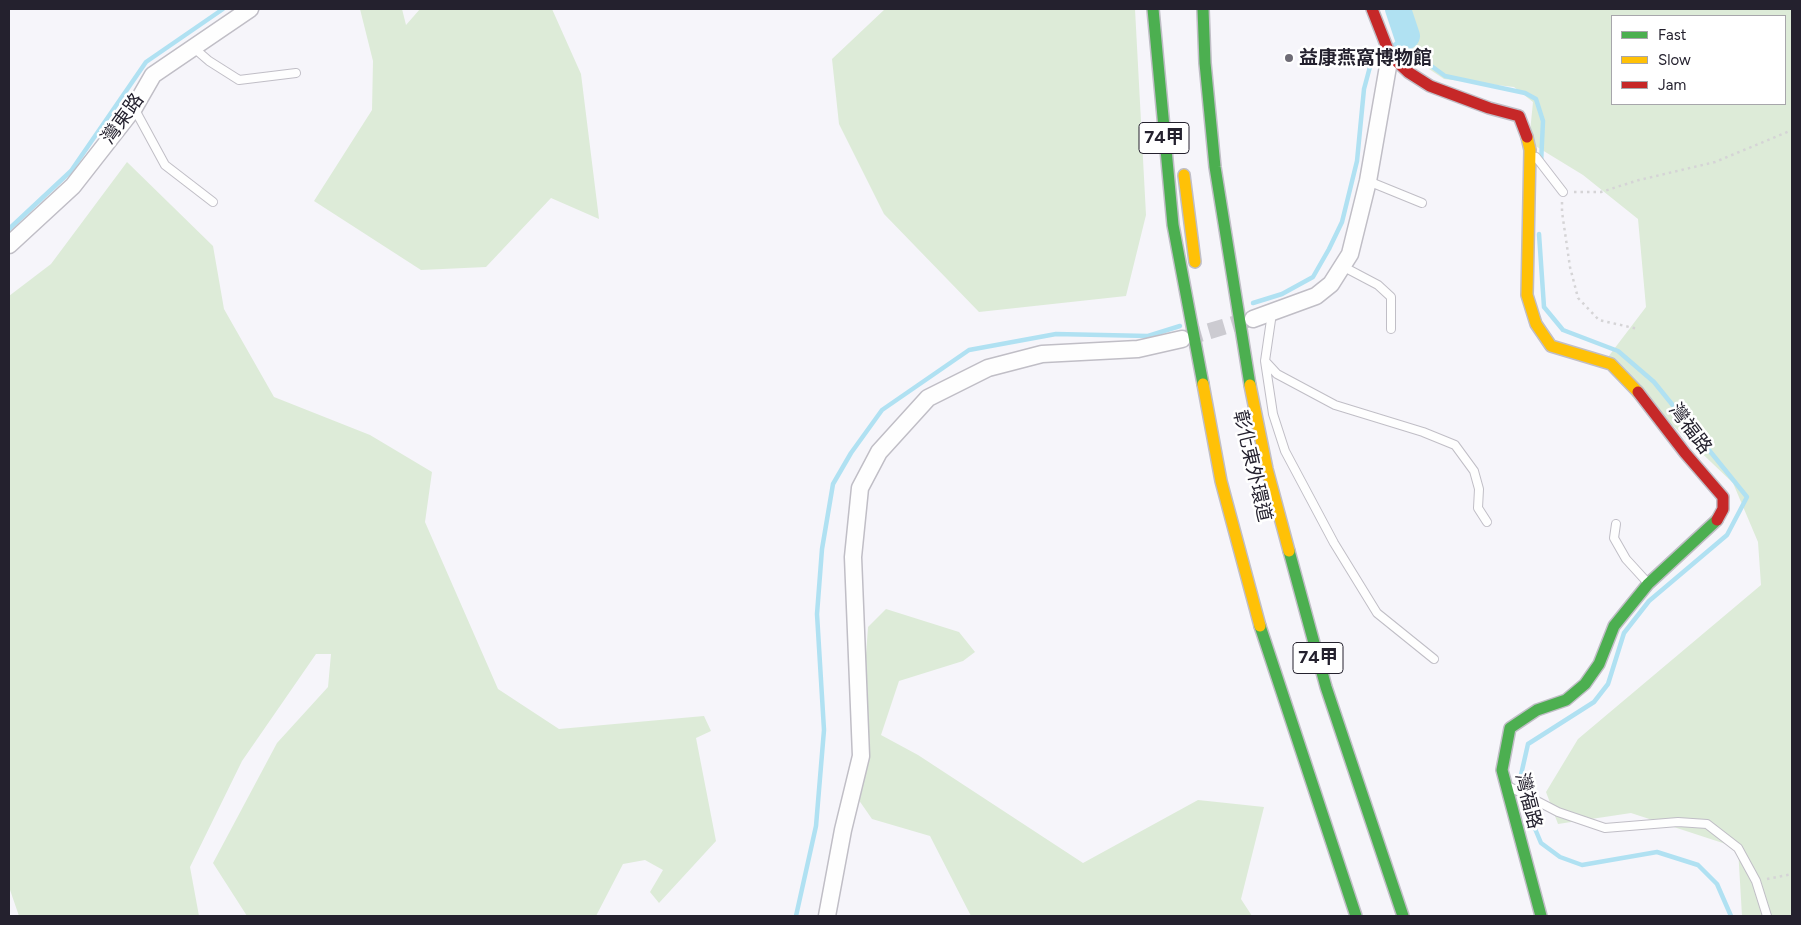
<!DOCTYPE html>
<html>
<head>
<meta charset="utf-8">
<style>
	body { margin:0 }
	#map { position:relative; width:1801px; height:925px; overflow:hidden; background:#f6f5fa; font-family:Figtree,sans-serif }
	canvas { display:block }
	.frame { position:absolute; inset:0; border:10px solid #24212e; pointer-events:none }
	.legend { position:absolute; left:1611px; top:15px; width:175px; height:90px; box-sizing:border-box; background:#fff; border:1px solid #a7a6ab; margin:0; padding:6px 9px; list-style:none; font-size:15px; color:#24212e }
	.legend li { display:flex; align-items:center; gap:10px; height:25px }
	.legend b { width:25px; border:1px solid #a7a6ab }
</style>
</head>
<body>
<div id="map">
<canvas width="1801" height="925"></canvas>
<div class="frame"></div>
<ul class="legend">
<li><b style="height:6px;background:#4caf50"></b>Fast</li>
<li><b style="height:6px;background:#ffc107"></b>Slow</li>
<li><b style="height:6px;background:#c62828"></b>Jam</li>
</ul>
</div>
<script>
const ctx = document.querySelector('canvas').getContext('2d');
ctx.lineJoin = 'round';
function fill(path, color) {
  ctx.fillStyle = color;
  ctx.fill(path, 'evenodd');
}
function toPath(rows) {
  const path = new Path2D();
  for (const r of rows) {
    path.moveTo(r[0], r[1]);
    for (let i = 2; i < r.length; i += 2) path.lineTo(r[i], r[i + 1]);
  }
  return path;
}
function strokePath(path, color, width, dash) {
  ctx.strokeStyle = color;
  ctx.lineWidth = width;
  ctx.lineCap = dash ? 'butt' : 'round';
  ctx.setLineDash(dash || []);
  ctx.stroke(path);
}
function write(font, color, halo, rows, align = 'center') {
  ctx.font = font + ' Figtree,"Noto Sans TC",sans-serif';
  ctx.lineWidth = 5;
  ctx.setLineDash([]);
  ctx.textBaseline = 'middle';
  ctx.strokeStyle = halo;
  ctx.fillStyle = color;
  for (const [text, x, y, turn = 0] of rows) {
    ctx.save();
    ctx.translate(x, y);
    ctx.rotate((+turn || 0) * Math.PI / 180);
    ctx.textAlign = isNaN(turn) ? turn : align;
    if (halo) ctx.strokeText(text, 0, 0);
    ctx.fillText(text, 0, 0);
    ctx.restore();
  }
}
fill(toPath([
	[360,9,402,9,406,25,420,9,552,9,581,74,599,219,551,198,486,267,421,270,314,201,372,110,373,61],
	[885,9,1135,9,1146,215,1126,296,979,312,884,214,839,124,832,59],
	[1390,9,1792,9,1792,916,1742,916,1738,848,1631,813,1558,824,1546,792,1578,739,1761,585,1758,542,1733,483,1605,361,1646,307,1638,219,1583,175,1529,142,1533,102,1514,87,1444,79,1420,63,1399,36],
	[1612,16,1785,16,1785,104,1612,104],
	[127,162,213,246,224,309,274,397,370,435,432,472,425,522,498,689,559,729,704,716,711,731,696,738,716,841,659,903,650,892,663,870,645,860,623,864,596,916,247,916,213,863,277,743,328,687,331,654,316,654,242,761,190,867,199,916,19,916,9,887,9,296,51,264],
	[886,609,959,632,975,652,963,661,899,681,881,735,918,755,1083,863,1198,800,1264,807,1241,899,1252,916,971,916,930,836,872,819,856,796,868,627]
]), '#ddebd8');
strokePath(toPath([
	[1393,46,1407,36,1411,51,1445,76,1525,93,1536,99,1543,121,1541,164],
	[9,229,71,171,146,62,223,9],
	[1539,234,1544,307,1563,330,1618,351,1654,382,1747,497,1727,535,1649,601,1624,633,1608,684,1594,702,1528,744,1518,788,1541,843,1560,857,1582,865,1657,852,1698,865,1717,884,1731,916],
	[1253,303,1282,294,1313,277,1329,249,1342,222,1357,161,1364,89,1371,63,1383,54],
	[796,916,816,826,824,730,817,614,822,549,833,484,851,453,882,410,969,350,1056,334,1148,336,1180,326]
]), '#b0e1f2', 4.5);
strokePath(toPath([
	[1398,9,1407,36]
]), '#b0e1f2', 26);
strokePath(toPath([
	[1186,338,1247,320]
]), '#cccbd1', 16, [16, 8]);
const lane = toPath([
	[194,48,209,61,239,80,296,73],
	[134,108,165,165,213,202],
	[1536,157,1563,192],
	[1368,181,1422,203],
	[1342,266,1378,285,1391,297,1391,329],
	[1272,313,1265,361,1277,374,1335,405,1423,432,1455,445,1474,471,1479,489,1478,508,1487,522],
	[1265,361,1273,414,1285,451,1334,543,1377,613,1434,659],
	[1616,524,1614,538,1626,559,1647,582],
	[1510,787,1558,812,1605,828,1678,822,1707,824,1738,848,1756,881,1767,916]
]);
const street = toPath([
	[9,245,73,186,134,108,153,75,250,9],
	[1253,319,1316,296,1331,284,1350,254,1368,181,1390,55],
	[827,916,843,830,861,756,853,557,860,488,879,452,928,398,988,368,1042,354,1138,349,1182,339]
]);
const fast = toPath([
	[1153,9,1173,225,1203,384],
	[1203,9,1205,63,1215,167,1250,385],
	[1289,551,1326,687,1403,916],
	[1260,626,1356,916],
	[1541,916,1502,770,1510,728,1537,710,1566,700,1585,684,1599,664,1614,626,1648,584,1717,520]
]);
const slow = toPath([
	[1527,137,1530,150,1527,295,1536,324,1551,346,1611,364,1638,392],
	[1184,175,1195,262],
	[1203,384,1221,481,1260,626],
	[1250,385,1267,469,1289,551]
]);
const jam = toPath([
	[1372,9,1390,55,1408,72,1430,86,1489,108,1519,116,1527,137],
	[1638,392,1685,453,1723,497,1723,509,1717,520]
]);
strokePath(lane, '#c0bec6', 10);
strokePath(street, '#c0bec6', 19);
strokePath(fast, '#c0bec6', 14);
strokePath(slow, '#c0bec6', 14);
strokePath(jam, '#c0bec6', 14);
strokePath(toPath([
	[1574,192,1601,192,1639,180,1715,162,1792,130],
	[1562,202,1562,212,1570,267,1578,298,1599,320,1638,329],
	[1767,879,1792,874]
]), '#d5d4d6', 2.5, [2.5, 4]);
strokePath(lane, '#fefefe', 8);
strokePath(street, '#fefefe', 16);
strokePath(fast, '#4caf50', 11);
strokePath(slow, '#ffc107', 11);
strokePath(jam, '#c62828', 11);
for (const [x, y, r, color] of [
	[1289,58,5,"#6e6b75"]
]) {
  const dot = new Path2D();
  dot.arc(x, y, r, 0, 2 * Math.PI);
  ctx.fillStyle = color;
  ctx.fill(dot);
  strokePath(dot, '#fff', 2);
}
for (const [x, y, w] of [
	[1164,138,50],
	[1318,658,50]
]) {
  const box = new Path2D();
  box.roundRect(x - w / 2, y - 15.5, w, 31, 4);
  ctx.fillStyle = '#fff';
  ctx.fill(box);
  strokePath(box, '#24212e', 1);
}
write('bold 18px', '#24212e', null, [
	["74甲",1164,138],
	["74甲",1318,658]
]);
write('bold 19px', '#24212e', '#fff', [
	["益康燕窩博物館",1299,58]
], 'left');
write('19px', '#24212e', '#fff', [
	["灣東路",123,119,-54],
	["灣福路",1690,429,53],
	["彰化東外環道",1252,466,77],
	["灣福路",1528,801,76]
]);
</script>
</body>
</html>
